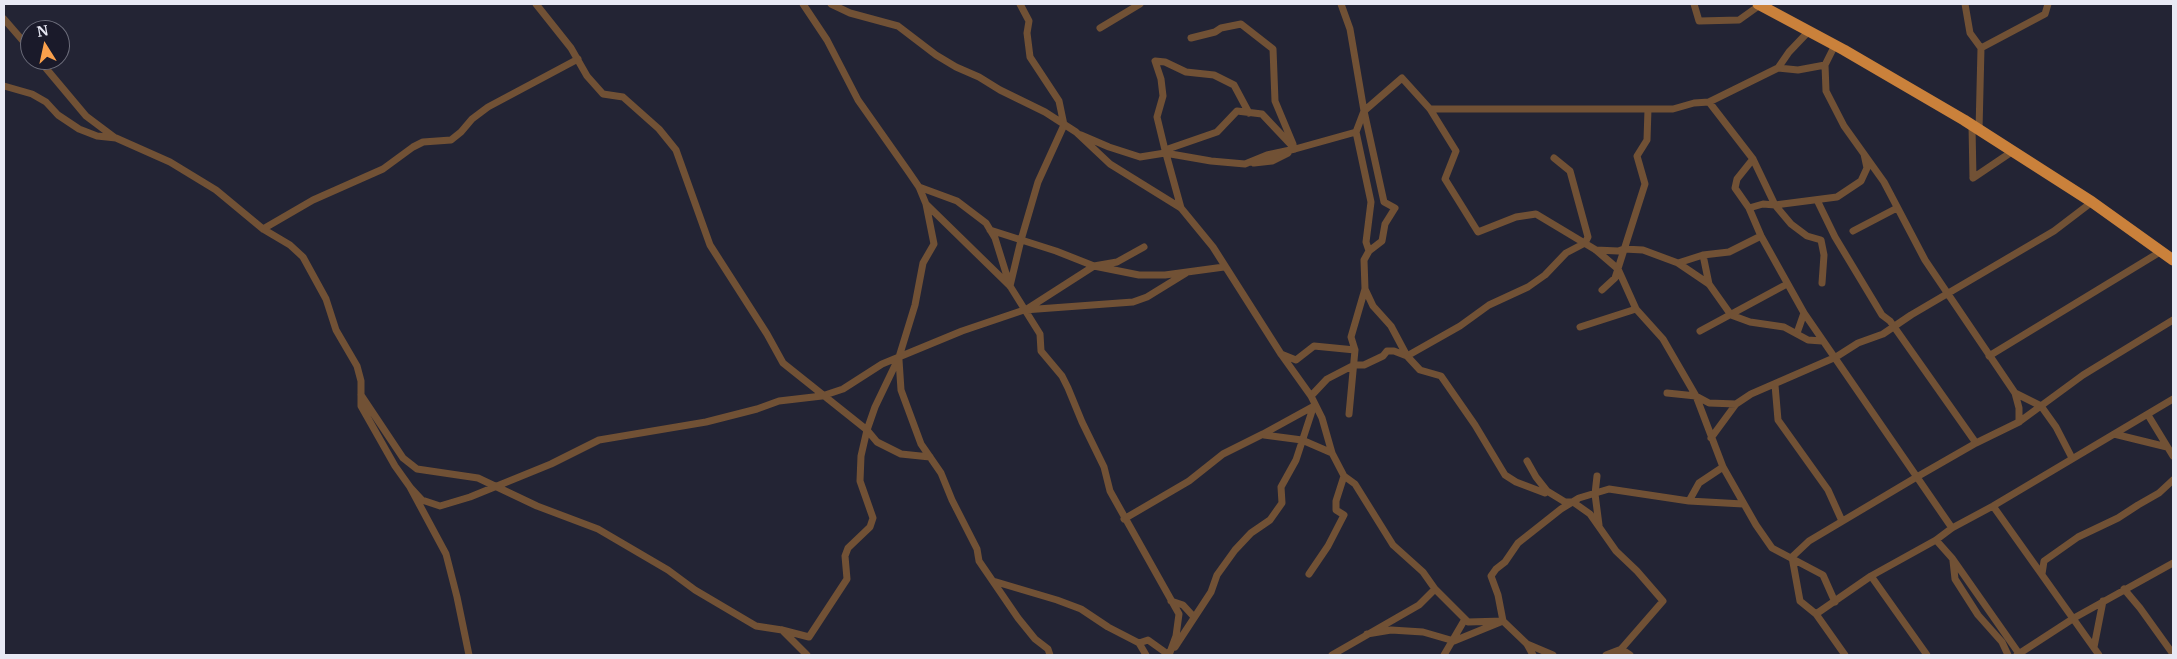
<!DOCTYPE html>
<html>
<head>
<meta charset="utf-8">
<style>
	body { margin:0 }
	#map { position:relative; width:2177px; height:659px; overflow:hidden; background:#232434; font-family:Merriweather,serif }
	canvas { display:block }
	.frame { position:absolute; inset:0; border:5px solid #e8e9f4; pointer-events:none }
	.north { position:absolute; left:20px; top:20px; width:50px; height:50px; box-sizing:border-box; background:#1a1a2a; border:1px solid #6c6d7b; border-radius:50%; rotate:350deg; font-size:14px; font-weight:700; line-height:20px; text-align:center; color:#e8e9f4 }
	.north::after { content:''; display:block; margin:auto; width:18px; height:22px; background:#f9a04c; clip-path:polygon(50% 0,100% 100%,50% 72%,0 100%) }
</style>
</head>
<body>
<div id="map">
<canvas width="2177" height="659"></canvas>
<div class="frame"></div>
<div class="north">N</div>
</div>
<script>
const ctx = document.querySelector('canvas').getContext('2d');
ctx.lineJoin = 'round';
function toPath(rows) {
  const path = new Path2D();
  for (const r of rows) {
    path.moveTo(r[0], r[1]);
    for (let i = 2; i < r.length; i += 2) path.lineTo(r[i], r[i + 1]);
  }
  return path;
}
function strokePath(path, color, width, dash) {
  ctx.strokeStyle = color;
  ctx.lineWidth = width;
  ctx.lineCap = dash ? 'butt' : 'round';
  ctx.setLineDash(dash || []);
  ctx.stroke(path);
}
strokePath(toPath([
	[536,4,571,48,587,76,603,94,623,97,659,129,676,150,710,245,767,334,783,363,867,430,877,442,901,454,930,457],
	[803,4,827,40,858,100,908,171,919,187,926,204,1010,286,1040,334,1041,351,1062,376,1068,388,1082,422,1104,467,1110,491,1179,614,1176,636,1169,655],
	[831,4,850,13,898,26,936,55,956,67,979,77,1000,90,1045,112,1076,132,1110,164,1181,208,1213,247,1281,354,1311,396,1322,418,1332,453,1344,476,1355,484,1393,545,1423,572,1435,589,1468,622,1503,621,1527,644,1533,655],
	[1341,4,1350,29,1364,111,1384,202,1395,208,1385,224,1382,241,1369,251,1364,260,1365,289,1351,337,1355,350,1349,414],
	[1694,4,1699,21,1739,20,1760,5],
	[1965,4,1970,33,1981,48,1979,130],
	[4,19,30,49],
	[1100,28,1140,4],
	[1191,38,1215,32,1221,28,1241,24,1273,49,1275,101,1293,144],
	[1835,45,1825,65,1826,91,1844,126,1884,182,1925,260,2015,393,2019,408,2019,422],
	[1981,48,2045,14,2048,4],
	[39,60,86,116,114,137],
	[1778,68,1798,70,1825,65],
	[4,86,32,94,46,102,58,115,79,129,97,136,116,138,170,162,216,190,263,229,290,245,303,257,326,299,336,330,357,366,361,381,361,406,395,466,410,487,446,554,457,597,469,655],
	[1709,102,1753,159,1737,179,1735,188,1749,208,1761,236,1804,313,1952,528],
	[1430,109,1456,151,1445,179,1478,232,1516,217,1536,214,1596,250,1618,269,1636,309,1663,339,1696,396,1723,467,1756,525,1772,548,1823,575,1835,602],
	[1972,126,1973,178],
	[1356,132,1371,202,1366,242,1369,251],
	[1081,135,1109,147,1140,157,1165,153,1211,161,1245,164,1267,155,1295,149],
	[1165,150,1157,117,1163,96,1161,79,1155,61,1165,62,1186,72,1214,75,1234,85,1249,113],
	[1753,159,1775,205,1791,224,1807,236,1821,240,1824,255,1822,283],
	[1254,163,1272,161,1288,153],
	[1973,178,2013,151],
	[919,187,957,201,986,223,995,238,1010,286],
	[1817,200,1835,237,1882,315,1890,321,1976,443],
	[1181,208,1165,150,1217,132,1237,111,1262,114,1295,149,1356,132,1364,111,1402,78,1430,109,1673,109,1694,103,1709,102,1778,68,1789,52,1809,31],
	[1749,208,1763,204,1775,205,1837,197,1861,181,1867,168,1864,154],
	[263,229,313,200,383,169,413,147,423,142,451,140,461,132,472,119,488,107,578,59],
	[990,230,1056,251,1094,266,1139,275,1165,275,1224,267],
	[1853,231,1897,208],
	[1596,250,1618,251,1624,249,1643,250,1678,263,1703,255,1729,252,1761,236],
	[1703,255,1709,284],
	[1678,263,1709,284,1731,315,1750,322,1784,327,1808,340,1822,341],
	[1010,286,1021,240,1038,182,1064,125,1059,101,1030,57,1027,33,1029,21,1020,4],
	[1365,289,1373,306,1391,326,1407,356,1460,326,1489,305,1528,287,1545,275,1566,253,1585,243,1588,237,1570,171,1554,158],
	[1602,290,1615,278,1645,184,1637,156,1647,140,1648,109],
	[1027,309,1094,266,1117,262,1144,247],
	[1580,327,1636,309],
	[1700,331,1787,284],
	[1797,333,1804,313],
	[1281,354,1296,360,1314,346,1355,350],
	[1989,356,2160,252],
	[899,360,901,390,921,444,941,473,952,500,977,549,979,561,1018,618,1035,639,1048,649,1050,655],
	[1775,385,1778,420,1828,490,1842,521],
	[1667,393,1696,396,1709,403,1736,404,1751,394,1836,357,1858,343,1883,334,1911,315,2054,231,2092,202],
	[2015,393,2041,406,2056,427,2072,458],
	[361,395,403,458,417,469,478,478,537,506,598,529,668,570,695,590,756,626,782,630,809,637,847,579,845,556,848,548,870,527,873,518,860,481,861,456,867,430,875,407,899,357,915,305,923,263,934,244,926,204],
	[1311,396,1327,379,1354,365,1364,365,1383,356,1387,351,1394,351,1407,356,1420,370,1441,376,1475,425,1505,475,1516,482,1545,493,1547,491],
	[2148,415,2173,456],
	[2114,434,2167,447],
	[1264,435,1302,440,1332,453],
	[1711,438,1736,404],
	[1527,461,1536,477,1547,491,1565,502,1573,502,1590,514,1616,551,1637,571,1663,601,1616,655],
	[1597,476,1595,494,1599,525],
	[410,487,422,500,440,506,470,497,551,464,599,440,706,422,757,409,779,401,822,396,843,389,882,364,962,331,1024,310,1133,302,1147,297,1186,273],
	[1689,501,1743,504],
	[1993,506,2099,655],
	[1124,519,1189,481,1223,454,1263,434,1314,406],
	[1936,540,1952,558,2020,655],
	[1953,561,1955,579,1978,615,2002,642,2008,655],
	[1309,574,1328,546,1344,515,1336,510,1336,501,1344,476],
	[2042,574,2044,561,2078,537,2118,518,2138,505,2159,493,2173,480],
	[1871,576,1927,655],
	[993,581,1057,600,1081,609,1108,627,1139,643],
	[2124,589,2140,608,2173,654],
	[1171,601,1183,605,1194,617],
	[1816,614,1800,601,1792,557,1809,541,1915,478,1976,443,2019,422,2083,375,2173,320],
	[782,630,807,655],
	[1367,634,1391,630,1423,632,1454,641,1503,621,1498,595,1491,576,1496,569,1505,562,1518,543,1561,509,1579,498,1609,489,1689,501,1699,483,1723,467],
	[1527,644,1553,655],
	[1175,647,1211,592,1217,575,1235,550,1251,533,1270,520,1282,503,1281,487,1296,460,1314,405],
	[2094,647,2103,601],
	[1621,649,1630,655],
	[1146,655,1139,643,1148,640,1169,655],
	[1332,655,1419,605,1435,589],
	[1444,655,1465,619],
	[1606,655,1619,650],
	[1845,655,1816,614,1871,576,1936,540,1952,528,1993,506,2173,399],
	[2017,655,2074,618,2173,563]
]), '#715135', 7);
strokePath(toPath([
	[1758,4,1844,50,1964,120,2092,202,2173,260]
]), '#ca813b', 11);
</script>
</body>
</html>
